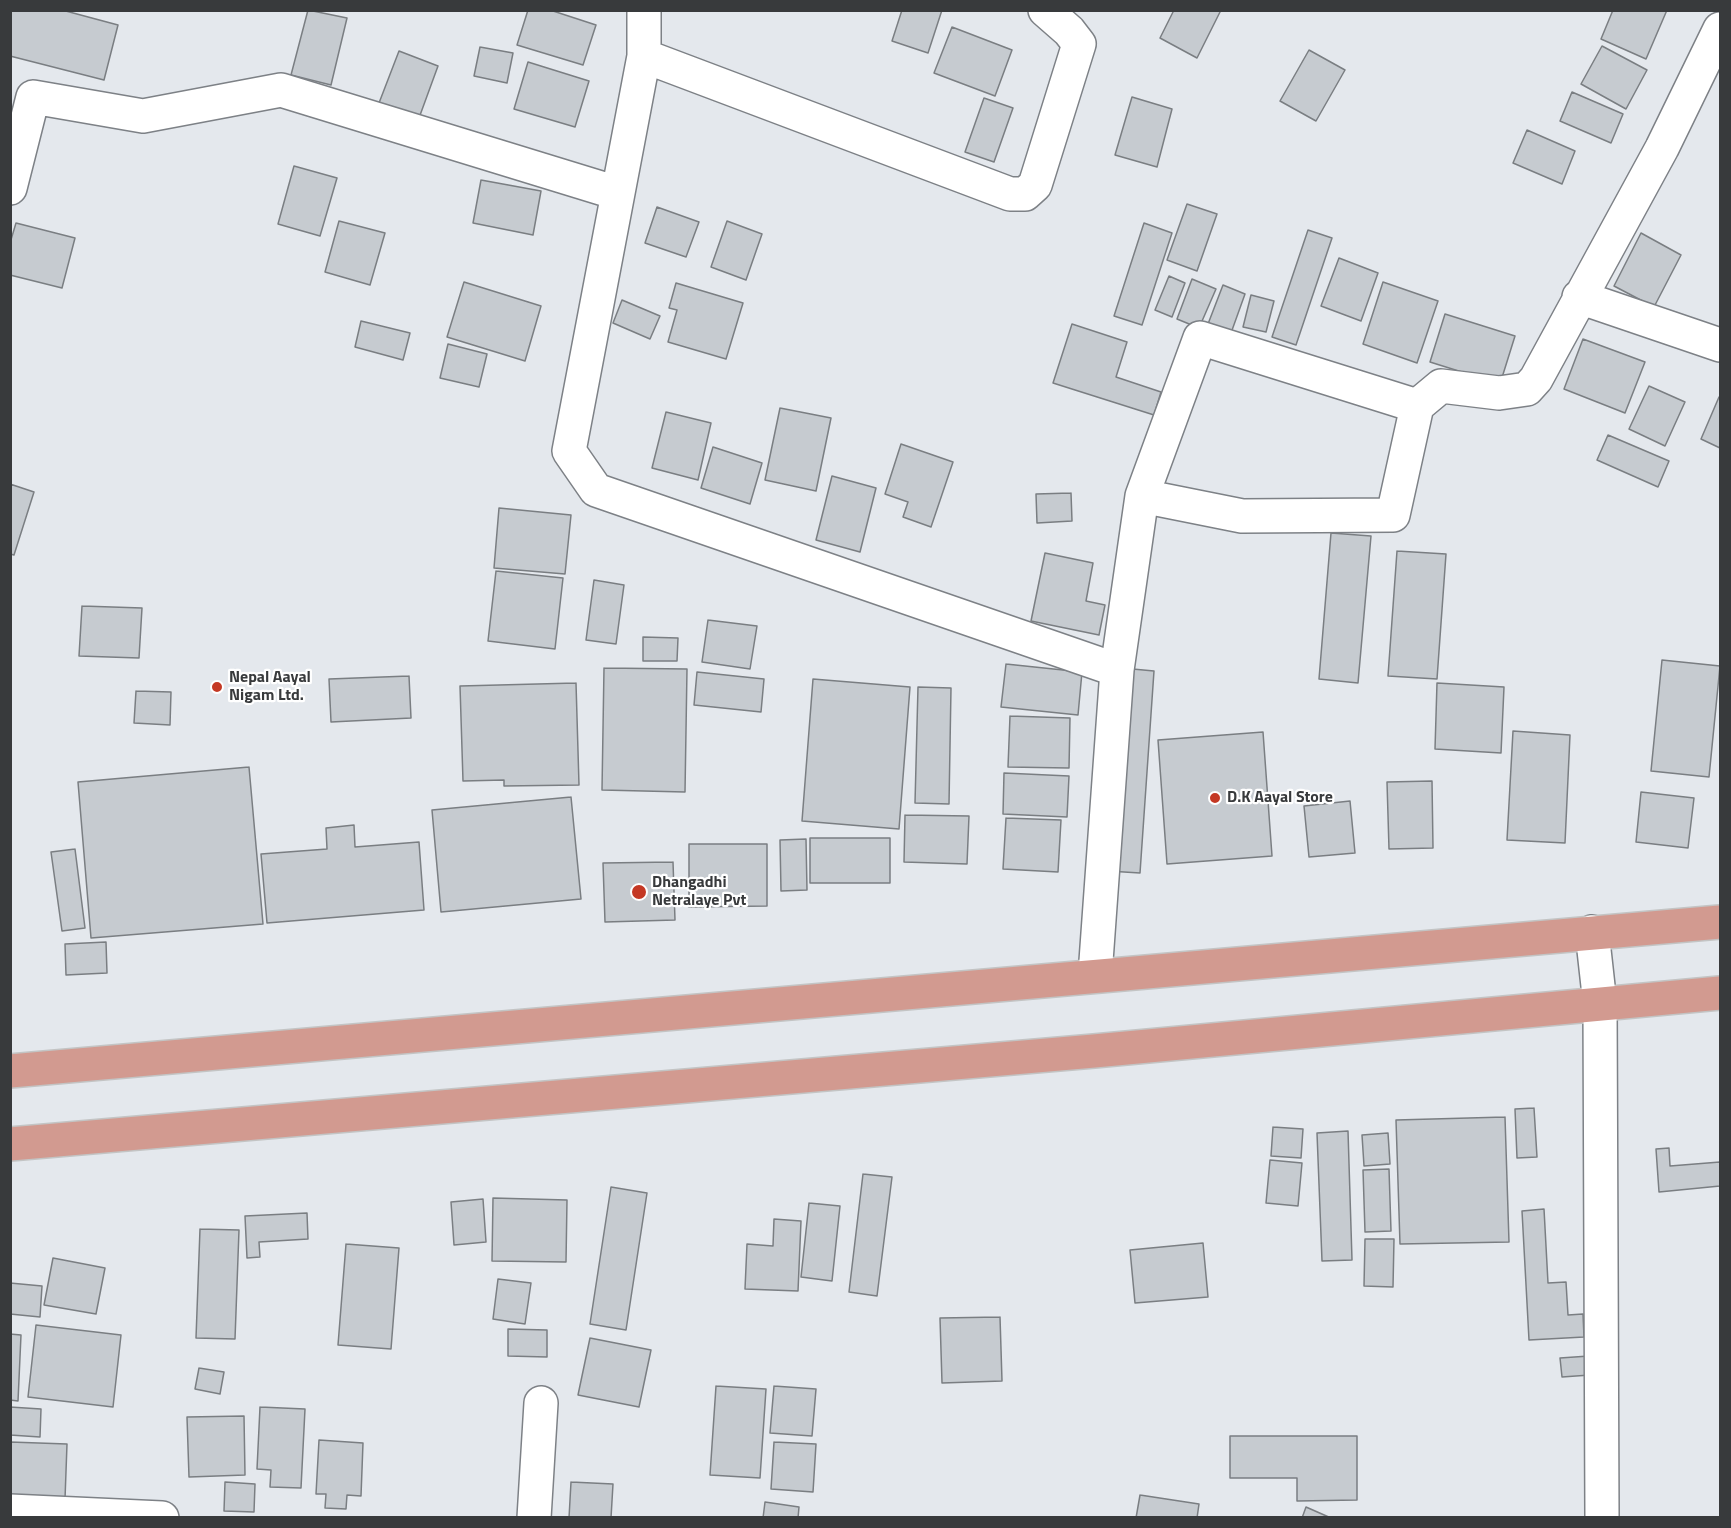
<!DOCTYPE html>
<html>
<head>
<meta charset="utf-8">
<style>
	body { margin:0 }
	#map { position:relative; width:1731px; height:1528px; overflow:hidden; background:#e4e8ed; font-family:"Titillium Web",sans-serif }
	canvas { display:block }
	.frame { position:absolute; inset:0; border:12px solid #383a3c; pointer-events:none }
</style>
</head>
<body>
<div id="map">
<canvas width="1731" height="1528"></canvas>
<div class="frame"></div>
</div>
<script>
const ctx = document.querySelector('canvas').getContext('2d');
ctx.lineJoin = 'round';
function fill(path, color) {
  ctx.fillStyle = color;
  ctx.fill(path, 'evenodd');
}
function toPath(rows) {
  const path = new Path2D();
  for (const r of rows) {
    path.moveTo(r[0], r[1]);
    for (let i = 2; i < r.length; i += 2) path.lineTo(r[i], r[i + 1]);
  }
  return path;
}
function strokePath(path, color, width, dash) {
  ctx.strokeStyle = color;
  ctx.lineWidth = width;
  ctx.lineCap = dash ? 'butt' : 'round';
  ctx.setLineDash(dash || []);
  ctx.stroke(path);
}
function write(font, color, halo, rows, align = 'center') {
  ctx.font = font + ' "Titillium Web",sans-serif';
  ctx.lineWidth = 4.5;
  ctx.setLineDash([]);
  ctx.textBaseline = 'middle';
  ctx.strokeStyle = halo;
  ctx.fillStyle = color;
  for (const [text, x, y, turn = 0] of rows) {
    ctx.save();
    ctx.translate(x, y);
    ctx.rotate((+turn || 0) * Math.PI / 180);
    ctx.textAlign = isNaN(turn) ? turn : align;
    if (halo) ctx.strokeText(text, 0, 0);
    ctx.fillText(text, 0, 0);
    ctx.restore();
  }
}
const building = toPath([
	[10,10,62,10,118,25,104,80,10,56,10,10],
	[308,10,347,18,331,85,291,75,308,10],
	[528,10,550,10,596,25,583,65,517,45,528,10],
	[902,10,942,10,928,53,892,41,902,10],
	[1174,10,1221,10,1197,58,1160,38,1174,10],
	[1613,10,1667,10,1646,59,1601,39,1613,10],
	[952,27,1012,50,995,96,934,73,952,27],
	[1602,46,1647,70,1626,109,1581,84,1602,46],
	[480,47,513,53,507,83,474,76,480,47],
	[1309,50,1345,70,1316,121,1280,101,1309,50],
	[399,51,438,66,419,118,379,103,399,51],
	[528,62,589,81,575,127,514,109,528,62],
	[1572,92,1623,114,1611,143,1560,121,1572,92],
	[1132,97,1172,109,1157,167,1115,155,1132,97],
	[984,98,1013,108,994,162,965,152,984,98],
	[1527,130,1575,151,1562,184,1513,163,1527,130],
	[294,166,337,178,320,236,278,224,294,166],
	[481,180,541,191,533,235,473,223,481,180],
	[1187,204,1217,214,1197,271,1167,260,1187,204],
	[657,207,699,222,686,257,645,243,657,207],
	[339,221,385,233,370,285,325,272,339,221],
	[727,221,762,234,746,280,711,267,727,221],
	[16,223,75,238,62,288,10,275,10,243,16,223],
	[1144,223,1172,233,1142,325,1114,316,1144,223],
	[1308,230,1332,238,1296,345,1272,337,1308,230],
	[1641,233,1681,255,1654,307,1614,286,1641,233],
	[1339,258,1378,273,1361,321,1321,306,1339,258],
	[1169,276,1185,283,1172,317,1155,310,1169,276],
	[1192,279,1216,289,1199,328,1177,319,1192,279],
	[464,282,541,306,525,361,447,337,464,282],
	[1383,282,1438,301,1417,363,1363,344,1383,282],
	[676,283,743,303,726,359,668,342,677,310,669,308,676,283],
	[1223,285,1245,294,1231,333,1208,324,1223,285],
	[1251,295,1274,301,1266,332,1243,327,1251,295],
	[622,300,660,316,650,339,613,323,622,300],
	[1445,314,1515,336,1500,384,1430,362,1445,314],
	[361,321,410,333,403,360,355,347,361,321],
	[1072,324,1127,342,1116,377,1161,392,1154,415,1053,383,1072,324],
	[1583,339,1645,362,1625,413,1564,389,1583,339],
	[448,344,487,354,479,387,440,378,448,344],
	[1649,386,1685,402,1665,446,1629,429,1649,386],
	[1719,397,1720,398,1720,448,1701,439,1719,397],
	[780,408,831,418,816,491,765,480,780,408],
	[666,412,711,423,698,480,652,468,666,412],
	[1608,435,1669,461,1658,487,1597,460,1608,435],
	[901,444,953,462,931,527,903,517,908,502,885,494,901,444],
	[713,447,762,463,750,504,701,488,713,447],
	[832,476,876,488,860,552,816,540,832,476],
	[10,484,34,492,14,555,10,554,10,484],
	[1071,493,1072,521,1037,523,1036,494,1071,493],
	[499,508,571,515,565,574,494,568,499,508],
	[1331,533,1371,536,1358,683,1319,679,1331,533],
	[1397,551,1446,554,1437,679,1388,676,1397,551],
	[1045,553,1093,563,1086,601,1105,605,1099,635,1031,621,1045,553],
	[496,571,563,578,555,649,488,641,496,571],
	[594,580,624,585,616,644,586,640,594,580],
	[82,606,142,608,139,658,79,656,82,606],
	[708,620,757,626,750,669,702,662,708,620],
	[643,637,678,638,677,661,643,661,643,637],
	[1662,660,1720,666,1709,777,1651,771,1662,660],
	[1006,664,1082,672,1078,715,1001,707,1006,664],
	[604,668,687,669,685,792,602,790,604,668],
	[1122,668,1154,671,1140,873,1108,871,1122,668],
	[697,672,764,679,761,712,694,705,697,672],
	[409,676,411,718,331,722,329,679,409,676],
	[813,679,910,687,899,829,802,821,813,679],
	[576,683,579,785,504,786,504,780,463,781,460,686,576,683],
	[1437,683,1504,687,1501,753,1435,749,1437,683],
	[918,687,951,688,949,804,915,803,918,687],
	[136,691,171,692,170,725,134,723,136,691],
	[1010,716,1070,718,1069,768,1008,767,1010,716],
	[1513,731,1570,735,1565,843,1507,840,1513,731],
	[1263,732,1272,856,1167,864,1158,740,1263,732],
	[249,767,263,924,91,938,78,782,249,767],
	[1004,773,1069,776,1067,817,1003,814,1004,773],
	[1432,781,1433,848,1389,849,1387,782,1432,781],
	[1641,792,1694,798,1688,848,1636,842,1641,792],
	[571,797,581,899,441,912,432,810,571,797],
	[1350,801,1355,853,1309,857,1304,806,1350,801],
	[905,815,969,816,967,864,904,862,905,815],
	[1006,818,1061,820,1058,872,1003,869,1006,818],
	[354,825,355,847,419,842,424,910,267,923,261,854,327,849,326,828,354,825],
	[810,838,890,838,890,883,810,883,810,838],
	[806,839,807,890,781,891,780,840,806,839],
	[689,844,767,844,767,906,689,907,689,844],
	[75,849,85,928,62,931,51,852,75,849],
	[673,862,675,920,605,922,603,863,673,862],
	[106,942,107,973,66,975,65,944,106,942],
	[1534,1108,1537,1157,1517,1158,1515,1109,1534,1108],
	[1505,1117,1509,1242,1400,1244,1396,1120,1505,1117],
	[1273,1127,1303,1129,1301,1158,1271,1156,1273,1127],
	[1348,1131,1352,1260,1322,1261,1317,1133,1348,1131],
	[1388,1133,1390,1164,1364,1166,1362,1135,1388,1133],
	[1669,1148,1670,1166,1720,1162,1720,1186,1659,1192,1656,1149,1669,1148],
	[1270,1160,1302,1163,1298,1206,1266,1203,1270,1160],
	[1389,1169,1391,1231,1365,1232,1363,1170,1389,1169],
	[863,1174,892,1177,877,1296,849,1292,863,1174],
	[611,1187,647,1193,626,1330,590,1324,611,1187],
	[493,1198,567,1200,566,1262,492,1261,493,1198],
	[483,1199,486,1242,454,1245,451,1202,483,1199],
	[809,1203,840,1206,832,1281,801,1277,809,1203],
	[1544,1209,1548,1283,1566,1282,1568,1315,1583,1314,1584,1337,1529,1340,1522,1211,1544,1209],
	[307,1213,308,1239,259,1242,260,1257,247,1258,245,1216,307,1213],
	[774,1219,801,1221,798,1291,745,1289,747,1244,773,1246,774,1219],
	[200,1229,239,1230,235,1339,196,1338,200,1229],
	[1365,1239,1394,1239,1393,1287,1364,1286,1365,1239],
	[1203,1243,1208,1297,1135,1303,1130,1250,1203,1243],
	[346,1244,399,1248,391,1349,338,1345,346,1244],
	[53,1258,105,1268,96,1314,44,1305,53,1258],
	[498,1279,531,1283,525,1324,493,1319,498,1279],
	[10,1283,42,1286,40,1317,10,1314,10,1283],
	[1000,1317,1002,1381,942,1383,940,1318,1000,1317],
	[36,1325,121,1335,113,1407,28,1397,36,1325],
	[508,1329,547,1330,547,1357,508,1356,508,1329],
	[10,1334,21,1335,18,1401,10,1400,10,1334],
	[590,1338,651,1350,639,1407,578,1395,590,1338],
	[1589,1356,1590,1375,1562,1377,1560,1358,1589,1356],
	[199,1368,224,1372,220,1394,195,1389,199,1368],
	[716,1386,766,1389,760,1478,710,1475,716,1386],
	[774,1386,816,1389,812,1436,770,1433,774,1386],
	[10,1407,41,1409,40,1437,10,1435,10,1407],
	[260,1407,305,1409,301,1488,270,1487,271,1470,257,1469,260,1407],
	[244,1416,245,1475,189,1477,187,1417,244,1416],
	[1230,1436,1357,1436,1357,1500,1297,1501,1297,1478,1230,1478,1230,1436],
	[319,1440,363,1443,361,1496,347,1495,346,1509,325,1508,326,1494,316,1494,319,1440],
	[10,1442,67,1444,65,1499,10,1498,10,1442],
	[774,1442,816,1444,813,1492,771,1489,774,1442],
	[225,1482,255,1484,254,1512,224,1511,225,1482],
	[571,1482,613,1484,611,1518,569,1518,571,1482],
	[1140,1495,1199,1504,1197,1518,1136,1518,1140,1495],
	[765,1502,799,1507,798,1518,763,1518,765,1502],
	[1306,1507,1331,1518,1302,1518,1306,1507]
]);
fill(building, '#c6cbd0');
strokePath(building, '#7a7e82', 1.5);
const minor = toPath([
	[644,10,644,56,569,451,596,490,1117,670,1095,975],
	[644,56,1010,194,1025,194,1035,185,1079,44,1069,31,1045,10],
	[10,188,33,97,143,116,281,90,617,193],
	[1579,297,1720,345],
	[1142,496,1200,338,1417,406],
	[1117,670,1142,496,1242,516,1393,515,1417,406,1441,386,1499,393,1527,389,1536,379,1662,148,1720,29],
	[1592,932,1600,1004,1602,1518],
	[10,1511,162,1518],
	[534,1518,541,1403]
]);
const trunk = toPath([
	[10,1071,1720,922],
	[10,1144,1094,1051,1720,993]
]);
strokePath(minor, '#7d8186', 36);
strokePath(trunk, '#c3c4c4', 36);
strokePath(minor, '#fff', 33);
strokePath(trunk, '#d29a90', 33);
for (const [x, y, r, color] of [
	[217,687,6,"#c43824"],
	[1215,798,6,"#c43824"],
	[639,892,8,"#c43824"]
]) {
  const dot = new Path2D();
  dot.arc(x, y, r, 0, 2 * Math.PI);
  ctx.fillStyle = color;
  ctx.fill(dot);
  strokePath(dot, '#fff', 2);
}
write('bold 16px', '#383a3c', '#fff', [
	["Nepal Aayal",229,678],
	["Nigam Ltd.",229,696],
	["D.K Aayal Store",1227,798],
	["Dhangadhi",652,883],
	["Netralaye Pvt",652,901]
], 'left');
</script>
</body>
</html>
